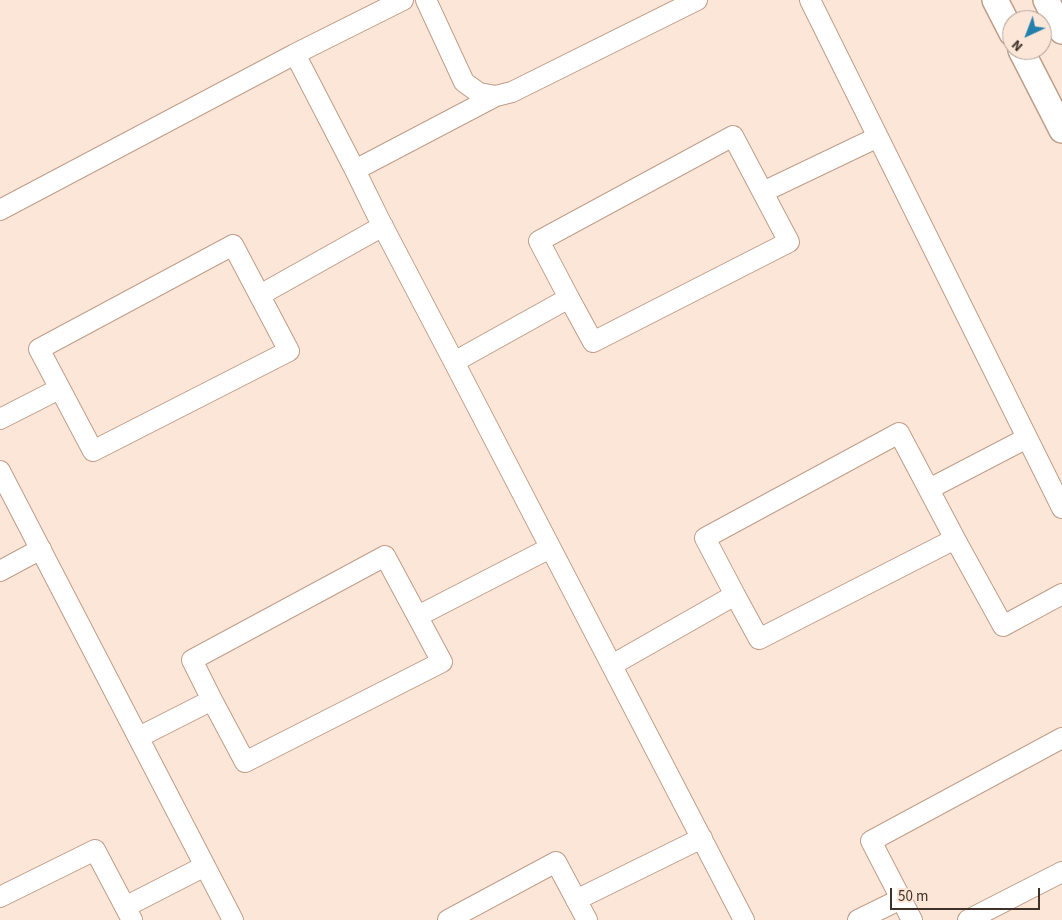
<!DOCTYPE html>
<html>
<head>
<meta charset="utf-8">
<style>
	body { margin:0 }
	#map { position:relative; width:1062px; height:920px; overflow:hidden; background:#fce6d8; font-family:"Source Sans 3",sans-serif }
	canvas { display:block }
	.north { position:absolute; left:1002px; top:10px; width:50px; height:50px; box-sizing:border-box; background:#fce6d8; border:1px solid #b09e92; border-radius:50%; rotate:223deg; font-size:14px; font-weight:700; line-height:20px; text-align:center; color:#3f3128 }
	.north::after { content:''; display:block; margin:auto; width:18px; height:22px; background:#2380ad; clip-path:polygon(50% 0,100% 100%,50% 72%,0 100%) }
	.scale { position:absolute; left:890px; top:888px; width:150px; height:22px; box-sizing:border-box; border:2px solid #3f3128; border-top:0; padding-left:6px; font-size:15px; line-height:18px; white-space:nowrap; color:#3f3128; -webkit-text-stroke:4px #fce6d8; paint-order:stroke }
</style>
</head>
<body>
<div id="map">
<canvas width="1062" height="920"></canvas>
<div class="north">N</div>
<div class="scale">50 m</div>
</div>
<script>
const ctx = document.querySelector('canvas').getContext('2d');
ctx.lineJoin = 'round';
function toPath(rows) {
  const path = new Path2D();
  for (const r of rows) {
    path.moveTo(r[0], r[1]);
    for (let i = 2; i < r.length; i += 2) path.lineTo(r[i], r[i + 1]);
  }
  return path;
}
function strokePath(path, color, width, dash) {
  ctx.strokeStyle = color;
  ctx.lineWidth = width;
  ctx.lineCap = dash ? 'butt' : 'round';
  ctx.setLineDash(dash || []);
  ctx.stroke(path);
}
const minor = toPath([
	[426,0,464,82,479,93,496,96,512,92,697,0],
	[810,0,1062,508],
	[295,54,355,170,380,221,454,362,744,920],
	[355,170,496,96],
	[763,192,878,137],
	[0,210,295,54,403,0],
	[233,245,289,351,93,451,39,349,233,245],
	[260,295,383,226],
	[454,362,569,298,593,342,789,242,733,136,539,241,569,298],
	[0,419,59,389],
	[0,471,233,920],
	[929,489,1027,438],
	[955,539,1003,626,1062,594],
	[0,571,41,549],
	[418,616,550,548],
	[612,665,735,595,759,639,955,539,899,433,705,538,735,595],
	[139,737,212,700,245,762,442,662,385,556,192,660,212,700],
	[0,897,95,850,132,920],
	[576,900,702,838],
	[125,907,205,866],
	[448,920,556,862,587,920],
	[858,920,901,899],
	[912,920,871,841,1062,738],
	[968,920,1062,872]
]);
const tertiary = toPath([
	[995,0,1012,33],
	[1046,0,1062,31],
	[1021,50,1062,130]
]);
strokePath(minor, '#bf9d88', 22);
strokePath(tertiary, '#bf9d88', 28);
strokePath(minor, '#fff', 20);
strokePath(tertiary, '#fff', 25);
</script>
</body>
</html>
